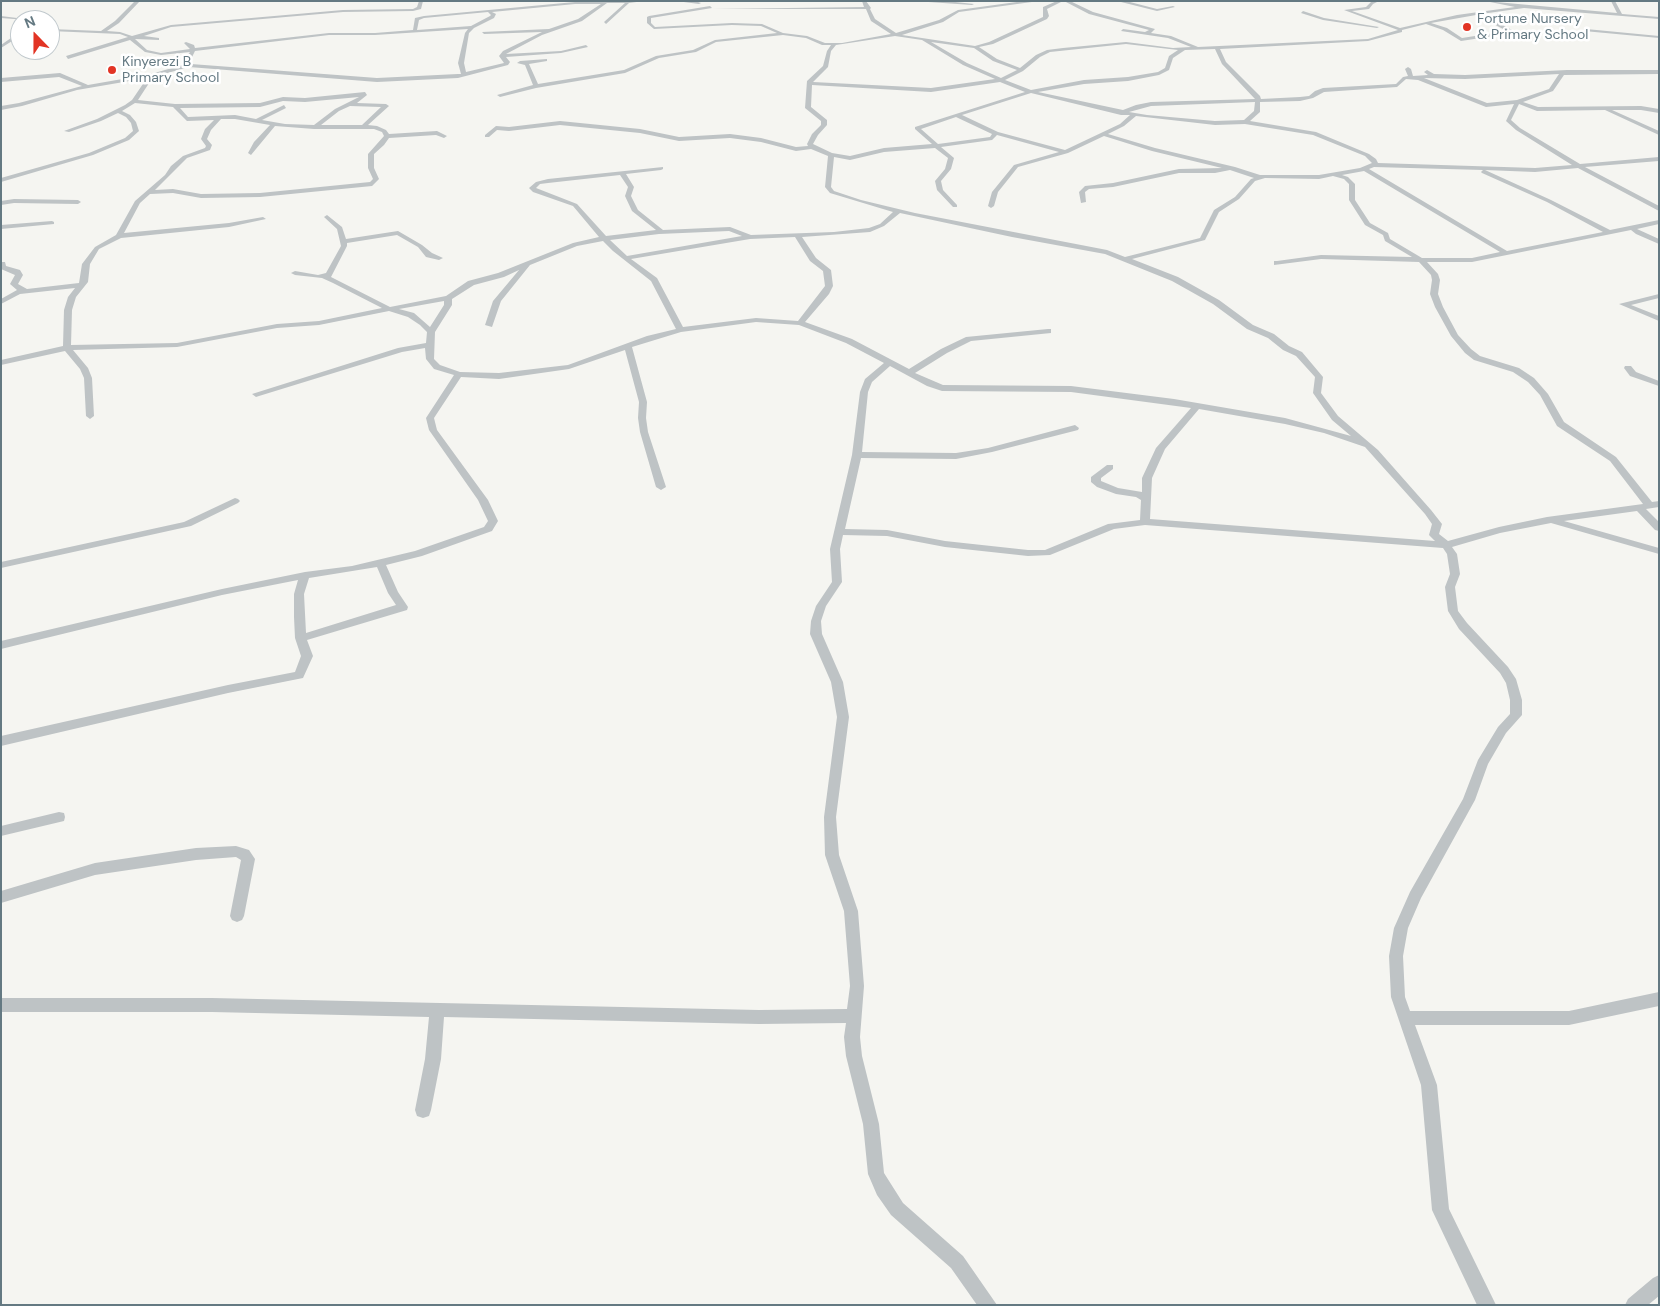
<!DOCTYPE html>
<html>
<head>
<meta charset="utf-8">
<style>
	body { margin:0 }
	#map { position:relative; width:1660px; height:1306px; overflow:hidden; background:#f5f5f1; font-family:"DM Sans",sans-serif }
	canvas { display:block }
	.frame { position:absolute; inset:0; border:2px solid #647982; pointer-events:none }
	.north { position:absolute; left:10px; top:10px; width:50px; height:50px; box-sizing:border-box; background:#fff; border:1px solid #c1c9cd; border-radius:50%; rotate:338deg; font-size:14px; font-weight:700; line-height:20px; text-align:center; color:#647982 }
	.north::after { content:''; display:block; margin:auto; width:18px; height:22px; background:#e23424; clip-path:polygon(50% 0,100% 100%,50% 72%,0 100%) }
</style>
</head>
<body>
<div id="map">
<canvas width="1660" height="1306"></canvas>
<div class="frame"></div>
<div class="north">N</div>
</div>
<script>
const ctx = document.querySelector('canvas').getContext('2d');
ctx.lineJoin = 'round';
function toPath(rows) {
  const path = new Path2D();
  for (const r of rows) {
    path.moveTo(r[0], r[1]);
    for (let i = 2; i < r.length; i += 2) path.lineTo(r[i], r[i + 1]);
  }
  return path;
}
function fill(path, color) {
  ctx.fillStyle = color;
  ctx.fill(path, 'evenodd');
}
function strokePath(path, color, width, dash) {
  ctx.strokeStyle = color;
  ctx.lineWidth = width;
  ctx.lineCap = dash ? 'butt' : 'round';
  ctx.setLineDash(dash || []);
  ctx.stroke(path);
}
function write(font, color, halo, rows, align = 'center') {
  ctx.font = font + ' "DM Sans",sans-serif';
  ctx.lineWidth = 5;
  ctx.setLineDash([]);
  ctx.textBaseline = 'middle';
  ctx.strokeStyle = halo;
  ctx.fillStyle = color;
  for (const [text, x, y, turn = 0] of rows) {
    ctx.save();
    ctx.translate(x, y);
    ctx.rotate((+turn || 0) * Math.PI / 180);
    ctx.textAlign = isNaN(turn) ? turn : align;
    if (halo) ctx.strokeText(text, 0, 0);
    ctx.fillText(text, 0, 0);
    ctx.restore();
  }
}
fill(toPath([
	[135,1,140,1,119,23,107,31,120,32,132,36,171,25,343,10,413,9,417,7,419,1,423,1,421,9,413,11,343,12,171,27,144,36,159,38,159,40,135,39,147,50,161,53,190,49,184,43,186,42,194,45,195,48,329,33,375,33,413,30,415,18,424,16,575,2,644,1,629,3,606,24,604,22,625,3,607,3,582,21,542,35,506,54,561,51,586,45,588,47,561,53,506,57,510,62,508,65,458,78,377,82,189,67,153,77,138,100,175,104,260,103,283,97,305,98,365,92,367,95,357,103,386,104,389,106,368,125,377,126,386,130,389,134,437,131,447,136,444,138,436,135,389,138,384,145,374,154,374,168,379,179,372,186,260,197,201,198,173,193,150,194,140,203,124,233,229,223,263,217,266,219,229,227,121,238,99,249,90,264,88,282,76,297,72,310,71,345,177,343,277,324,319,321,382,308,333,283,322,278,295,275,291,273,295,271,318,275,326,273,341,246,337,229,324,217,327,215,342,227,346,239,398,231,422,245,432,253,443,258,439,260,426,257,418,247,397,235,347,243,347,246,331,277,390,307,446,296,468,281,498,273,573,243,599,237,573,206,533,192,529,188,536,182,548,179,663,167,663,169,661,170,626,174,634,187,631,196,638,210,663,230,730,227,751,235,834,232,869,228,880,224,893,212,830,193,825,187,828,156,811,149,796,151,761,142,730,138,679,141,640,133,560,125,509,131,497,130,489,137,485,137,485,135,496,126,509,127,560,121,640,129,679,137,730,134,761,138,796,147,808,146,807,144,812,134,821,125,821,121,805,108,807,81,823,66,827,51,831,45,822,45,806,38,783,35,716,42,696,52,659,58,625,73,536,88,500,97,497,95,533,85,525,65,517,63,520,61,547,59,547,61,529,64,538,84,624,70,656,56,693,50,715,40,777,33,761,26,732,25,654,29,647,23,647,17,649,16,710,6,712,8,651,18,651,23,655,27,732,23,762,24,783,33,807,36,825,43,842,43,891,34,871,21,866,9,712,9,864,7,862,1,866,1,871,8,870,9,875,19,896,33,939,20,958,10,1024,1,1039,1,959,12,943,22,902,35,975,46,989,42,1043,17,1043,7,1057,1,1063,1,1047,9,1049,16,1047,19,993,44,979,47,997,59,1020,68,1036,55,1047,50,1063,48,1126,42,1173,48,1191,47,1168,38,1121,31,1123,29,1145,32,1149,30,1089,14,1064,1,1070,1,1093,12,1155,29,1151,33,1171,36,1198,47,1368,39,1398,30,1344,10,1366,7,1372,1,1379,1,1373,4,1369,9,1352,11,1400,28,1457,15,1515,7,1485,1,1617,13,1611,1,1615,1,1622,14,1659,17,1659,19,1524,8,1481,14,1514,31,1514,33,1461,41,1443,30,1426,24,1402,30,1402,32,1368,41,1220,49,1226,62,1260,96,1261,99,1300,97,1309,96,1315,91,1323,88,1396,84,1403,77,1408,76,1405,69,1408,67,1411,69,1413,76,1428,75,1424,72,1427,70,1434,74,1465,75,1567,70,1659,70,1659,74,1564,75,1553,91,1523,102,1538,107,1641,106,1659,109,1659,113,1641,110,1612,110,1659,131,1659,135,1605,110,1537,111,1519,104,1511,120,1520,128,1580,164,1659,157,1659,161,1585,167,1659,206,1659,211,1578,168,1535,172,1485,170,1551,200,1610,230,1659,220,1659,224,1637,229,1659,239,1659,244,1636,234,1631,230,1472,262,1427,262,1438,274,1440,280,1438,294,1443,307,1458,335,1471,349,1480,356,1519,368,1534,378,1548,394,1564,422,1616,457,1652,502,1659,501,1659,507,1646,509,1659,522,1659,531,1655,530,1637,511,1564,521,1659,548,1659,554,1551,523,1500,533,1452,547,1457,554,1460,574,1455,587,1458,611,1467,623,1508,667,1516,679,1522,700,1522,715,1506,733,1488,764,1475,800,1421,898,1408,928,1403,956,1405,997,1410,1011,1569,1011,1659,992,1659,1006,1569,1025,1415,1025,1437,1085,1449,1209,1496,1305,1477,1305,1432,1210,1421,1085,1391,997,1389,956,1394,928,1410,892,1463,799,1478,760,1498,727,1510,714,1510,700,1506,683,1500,673,1459,629,1448,611,1445,587,1450,574,1447,554,1443,548,1145,525,1114,529,1050,555,1028,556,945,547,887,536,843,535,840,549,842,582,826,606,821,621,822,634,843,682,849,717,836,817,839,855,858,911,864,986,860,1037,862,1056,879,1124,884,1173,903,1203,963,1256,997,1305,977,1305,951,1268,891,1215,877,1195,868,1174,863,1124,846,1056,844,1037,846,1023,759,1024,444,1017,441,1059,431,1110,429,1116,423,1118,417,1116,415,1110,425,1059,429,1017,212,1012,1,1012,1,998,212,998,759,1010,847,1009,850,986,844,911,825,855,824,817,837,717,831,682,810,634,811,621,816,606,832,582,830,549,852,455,860,392,865,379,884,363,846,343,799,325,756,322,681,332,632,347,647,402,646,418,648,432,666,487,661,490,656,487,640,432,638,418,639,402,625,350,569,369,499,379,461,377,434,418,437,430,488,500,498,521,492,531,422,556,386,565,398,592,408,607,407,610,307,640,313,656,303,678,228,693,1,746,1,736,228,685,295,672,301,656,295,638,294,617,294,594,298,580,222,595,1,649,1,641,222,589,305,572,352,566,415,551,484,527,488,521,478,500,429,430,426,418,454,375,434,369,426,359,425,348,402,352,259,396,256,397,252,394,398,348,426,343,427,332,420,325,408,317,389,311,319,325,277,328,177,347,73,350,88,368,92,378,94,416,90,419,86,416,84,378,80,369,65,351,1,365,1,360,63,346,64,310,68,297,75,288,20,294,1,304,1,299,17,290,10,284,15,275,1,269,1,262,5,262,6,266,20,270,23,275,18,284,27,289,79,283,82,264,95,247,116,235,135,201,165,175,171,166,183,156,205,148,206,146,201,139,205,129,214,120,187,121,173,107,135,103,122,111,130,115,136,122,139,131,129,140,93,155,1,182,1,178,89,153,125,138,133,131,131,123,126,117,118,113,101,121,69,132,64,131,97,119,125,105,132,100,147,78,77,90,22,106,1,110,1,106,19,103,82,86,59,77,1,82,1,78,60,73,88,85,151,74,186,64,186,57,190,52,161,55,145,52,130,40,68,59,66,56,128,37,120,34,50,31,50,29,101,31,115,21,135,1],
	[575,4,601,4,578,19,549,29,482,32,484,34,542,32,503,51,499,56,504,63,466,72,464,63,469,33,474,28,494,18,496,14,492,12,575,4],
	[488,12,491,15,490,16,471,26,417,30,419,20,424,18,488,12],
	[1476,15,1507,31,1462,38,1447,28,1431,23,1476,15],
	[468,29,465,33,458,63,461,74,458,74,377,78,191,64,192,57,195,51,329,35,375,35,468,29],
	[895,36,922,40,963,65,995,79,931,88,813,82,828,67,831,51,836,45,895,36],
	[931,42,974,48,993,61,1017,70,1001,78,967,63,931,42],
	[1126,44,1178,50,1169,56,1165,68,1158,72,1128,77,1084,80,1031,90,1005,80,1023,71,1040,57,1050,52,1126,44],
	[1215,49,1222,64,1255,99,1151,102,1136,105,1123,110,1038,92,1084,84,1128,81,1159,75,1169,70,1173,58,1185,50,1215,49],
	[1559,74,1549,89,1517,100,1487,103,1424,78,1465,79,1559,74],
	[1406,79,1418,80,1486,107,1514,104,1506,121,1516,130,1572,165,1535,168,1378,163,1376,159,1369,154,1316,132,1250,121,1260,112,1260,102,1300,101,1313,98,1324,92,1397,87,1406,79],
	[1000,82,1025,92,915,127,915,129,932,144,884,148,850,156,832,153,813,144,818,135,827,125,827,120,811,107,812,85,931,92,1000,82],
	[1031,93,1121,115,1130,115,1120,124,1065,150,998,132,962,115,1031,93],
	[359,97,335,109,314,125,285,124,262,120,286,108,284,105,256,119,235,115,188,117,180,108,260,107,283,101,305,102,359,97],
	[1255,102,1254,111,1244,120,1215,121,1147,115,1129,112,1151,106,1255,102],
	[350,106,381,107,362,125,321,125,339,111,350,106],
	[1136,116,1215,125,1245,124,1313,135,1365,156,1372,163,1360,168,1319,175,1260,175,1235,167,1155,148,1108,134,1124,126,1136,116],
	[956,117,992,134,990,137,938,144,921,129,956,117],
	[221,119,235,119,270,125,254,142,248,153,251,155,275,126,314,129,374,129,382,132,384,136,368,154,368,168,373,179,370,182,260,193,201,194,173,189,155,190,187,158,210,150,212,145,207,139,211,130,221,119],
	[997,135,1059,152,1014,165,992,192,988,206,991,208,994,206,998,192,1018,167,1068,153,1104,136,1152,151,1222,168,1179,169,1113,183,1085,186,1079,192,1081,203,1086,202,1085,192,1089,189,1113,187,1179,173,1215,173,1230,170,1254,178,1251,179,1235,197,1214,210,1200,238,1125,257,1107,250,915,213,861,200,834,191,831,187,834,157,850,160,884,152,935,148,948,158,945,169,935,181,937,190,953,207,957,207,957,205,943,190,941,181,951,169,954,158,941,147,992,140,997,135],
	[1374,167,1483,170,1481,172,1482,173,1547,202,1603,232,1507,251,1369,169,1374,167],
	[1364,171,1500,252,1472,258,1422,258,1390,239,1388,233,1370,223,1355,200,1355,184,1348,177,1342,175,1364,171],
	[620,175,628,187,625,196,632,211,656,230,606,236,577,204,536,188,540,184,548,183,620,175],
	[1333,176,1344,179,1349,184,1349,200,1365,225,1383,235,1385,241,1412,257,1321,255,1277,261,1274,261,1274,265,1321,259,1419,262,1431,275,1432,280,1430,294,1435,307,1451,336,1465,353,1474,360,1513,372,1528,382,1540,395,1557,426,1610,461,1643,504,1547,517,1499,527,1448,541,1439,534,1442,524,1431,510,1378,450,1338,416,1321,393,1323,377,1302,352,1289,346,1274,334,1253,325,1219,300,1178,277,1132,259,1205,240,1219,212,1239,199,1255,181,1265,178,1319,179,1333,176],
	[900,213,1012,237,1105,254,1172,281,1213,304,1247,329,1268,338,1283,350,1296,356,1315,377,1313,393,1332,420,1351,436,1285,418,1174,399,1071,386,943,385,915,373,947,353,971,341,1051,333,1051,329,1048,329,966,337,941,349,909,369,852,339,805,322,829,294,833,286,831,270,816,258,802,237,870,232,884,226,900,213],
	[729,231,742,236,627,256,610,240,659,234,729,231],
	[795,237,810,261,823,271,825,286,798,321,756,318,683,327,657,278,631,259,750,239,795,237],
	[603,241,613,251,651,281,676,329,647,336,568,365,499,373,460,372,440,365,434,359,435,332,452,305,452,299,474,285,504,277,519,270,493,301,485,325,492,327,501,301,530,265,577,246,603,241],
	[444,301,444,305,430,327,414,313,399,309,444,301],
	[890,366,927,386,942,391,1071,392,1191,408,1156,448,1142,478,1142,492,1118,488,1101,481,1101,478,1113,469,1113,465,1107,465,1091,477,1091,482,1097,487,1116,494,1136,497,1141,500,1140,520,1108,524,1045,550,1028,550,945,541,887,530,845,529,861,458,956,459,992,452,1078,430,1079,428,1075,425,988,448,956,453,862,452,868,392,872,382,890,366],
	[1199,409,1285,424,1324,433,1365,447,1425,514,1432,524,1429,535,1435,541,1150,519,1152,478,1165,449,1199,409],
	[377,567,388,593,396,605,306,633,304,594,309,578,377,567],
	[676,1,695,1,701,3,699,4,676,1],
	[914,1,946,1,974,4,972,5,914,1],
	[1117,1,1126,1,1157,9,1173,6,1175,7,1157,11,1117,1],
	[1303,11,1324,18,1379,27,1377,28,1323,20,1301,13,1303,11],
	[1,16,25,19,27,20,1,18,1,16],
	[1586,29,1659,36,1659,38,1584,31,1586,29],
	[18,33,20,33,20,36,1,48,1,45,18,33],
	[14,199,78,200,81,202,78,204,14,203,1,205,1,201,14,199],
	[52,221,54,222,54,224,1,229,1,225,52,221],
	[1659,294,1659,298,1631,305,1659,316,1659,321,1619,304,1659,294],
	[1625,366,1631,366,1636,372,1659,381,1659,386,1630,376,1624,368,1625,366],
	[235,498,238,499,240,501,238,503,191,526,1,568,1,562,184,522,235,498],
	[59,812,64,813,65,817,64,821,1,836,1,826,59,812],
	[236,846,249,850,255,859,244,916,242,920,237,922,232,920,230,916,241,860,236,857,196,860,95,875,1,903,1,891,95,863,196,848,236,846],
	[1659,1275,1659,1296,1648,1305,1625,1305,1628,1299,1653,1278,1659,1275]
]), '#bec3c5');
for (const [x, y, r, color] of [
	[1467,27,5,"#e23424"],
	[112,70,5,"#e23424"]
]) {
  const dot = new Path2D();
  dot.arc(x, y, r, 0, 2 * Math.PI);
  ctx.fillStyle = color;
  ctx.fill(dot);
  strokePath(dot, '#fff', 2);
}
write('14px', '#647982', '#fff', [
	["Fortune Nursery",1477,19],
	["& Primary School",1477,35],
	["Kinyerezi B",122,62],
	["Primary School",122,78]
], 'left');
</script>
</body>
</html>
